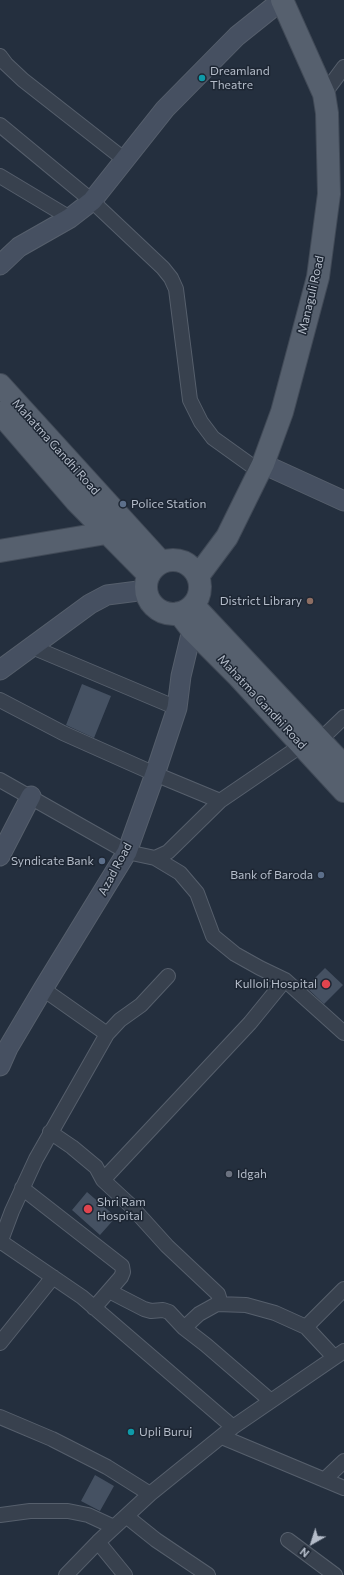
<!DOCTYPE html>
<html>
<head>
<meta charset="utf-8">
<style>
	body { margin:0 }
	#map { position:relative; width:344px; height:1575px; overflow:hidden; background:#242f3e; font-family:Commissioner,sans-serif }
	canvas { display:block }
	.north { position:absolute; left:292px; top:1523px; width:40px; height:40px; -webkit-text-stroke:3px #1d2633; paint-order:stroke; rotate:219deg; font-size:11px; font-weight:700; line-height:16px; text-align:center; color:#b4bcc9 }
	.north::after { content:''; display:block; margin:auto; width:14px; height:18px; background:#b4bcc9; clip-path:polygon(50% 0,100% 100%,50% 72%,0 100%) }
</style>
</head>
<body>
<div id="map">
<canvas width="344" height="1575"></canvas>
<div class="north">N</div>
</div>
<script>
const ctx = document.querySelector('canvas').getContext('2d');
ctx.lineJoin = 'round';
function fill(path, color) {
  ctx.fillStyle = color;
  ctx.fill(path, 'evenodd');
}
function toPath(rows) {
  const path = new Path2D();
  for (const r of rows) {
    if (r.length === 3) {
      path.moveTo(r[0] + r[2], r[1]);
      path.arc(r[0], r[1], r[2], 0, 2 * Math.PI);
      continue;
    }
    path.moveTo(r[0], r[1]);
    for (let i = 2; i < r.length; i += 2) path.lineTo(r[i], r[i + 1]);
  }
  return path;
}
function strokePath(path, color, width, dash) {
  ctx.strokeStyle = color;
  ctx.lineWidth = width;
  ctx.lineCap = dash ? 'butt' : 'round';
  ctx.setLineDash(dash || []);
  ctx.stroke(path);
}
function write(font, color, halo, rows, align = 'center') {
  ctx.font = font + ' Commissioner,sans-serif';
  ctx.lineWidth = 3;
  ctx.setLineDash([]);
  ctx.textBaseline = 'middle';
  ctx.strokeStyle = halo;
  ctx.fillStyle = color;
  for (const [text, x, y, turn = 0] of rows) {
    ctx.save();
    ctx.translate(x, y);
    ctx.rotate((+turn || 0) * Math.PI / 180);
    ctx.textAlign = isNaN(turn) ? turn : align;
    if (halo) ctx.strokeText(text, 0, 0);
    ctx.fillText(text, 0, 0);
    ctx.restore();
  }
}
fill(toPath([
	[82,684,111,696,94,738,66,725],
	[325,968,343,985,324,1004,306,987],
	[87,1192,116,1217,100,1235,72,1210],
	[95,1475,114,1486,100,1511,81,1501]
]), '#455162');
const street = toPath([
	[0,56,6,64,23,80,125,160],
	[324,94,344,67],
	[0,125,92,201,163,268,171,278,176,289,190,400,201,422,213,438,259,471],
	[0,176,70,218],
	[32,647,177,708],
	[0,700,63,733,155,774,220,801],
	[320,740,344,717],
	[0,780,127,852,155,858,180,873,197,893,213,936,235,954,260,968,285,980,344,1033],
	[155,858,168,852,220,801,302,745],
	[43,989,107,1034],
	[50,1132,72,1147,96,1167,103,1180,130,1205,167,1246,218,1294,221,1304],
	[103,1180,250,1023,285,980],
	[22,1188,122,1266,123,1272,121,1277,94,1308],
	[0,1241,82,1297,233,1427],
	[0,1243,12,1211,36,1159,107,1034,120,1020,141,1005,168,976],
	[109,1291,144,1309,151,1311,163,1310,169,1312,184,1328,206,1345,271,1401],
	[306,1327,344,1289],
	[184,1328,199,1314,217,1304,246,1305,275,1313,306,1327,334,1357],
	[0,1343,53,1277],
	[0,1417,52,1439,107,1467,150,1494],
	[222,1437,344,1488],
	[324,1480,344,1461],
	[0,1515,30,1511,68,1511,88,1515,114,1527],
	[126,1516,156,1540,208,1575],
	[288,1540,335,1575],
	[98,1542,125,1575],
	[66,1575,98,1542,150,1494,233,1427,344,1351]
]);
const secondary = toPath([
	[0,265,19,247,70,218,92,201,165,109,237,36,282,0],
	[263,464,344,501],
	[0,670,90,604,107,595,146,590],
	[0,856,31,796],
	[0,1066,8,1048,43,989,127,852,155,774,177,708,181,676,192,630]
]);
const primary = toPath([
	[0,385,161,562],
	[0,413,76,501,149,575],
	[0,551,106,533],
	[173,587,27],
	[198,576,227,537,263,464,282,412,318,277,329,194,327,113,324,94,282,0],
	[193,605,344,766],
	[179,613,192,630,239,677,344,791]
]);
strokePath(street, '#565f6c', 16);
strokePath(secondary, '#565f6c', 21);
strokePath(primary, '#414a57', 24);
strokePath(street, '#38414e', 14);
strokePath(secondary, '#465061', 19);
strokePath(primary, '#56606e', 22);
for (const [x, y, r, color] of [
	[202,78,4,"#0f9aa8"],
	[123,504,4,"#5c6f8a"],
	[310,601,4,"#8d6e63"],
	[102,861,4,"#5c6f8a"],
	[321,875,4,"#5c6f8a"],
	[326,984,5,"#e0444e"],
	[229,1174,4,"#6b7280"],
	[88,1209,5,"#e0444e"],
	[131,1432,4,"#0f9aa8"]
]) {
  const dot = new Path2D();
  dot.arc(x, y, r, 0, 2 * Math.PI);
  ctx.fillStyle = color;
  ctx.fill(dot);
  strokePath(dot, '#1d2633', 1.5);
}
write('12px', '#b4bcc9', '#1d2633', [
	["Dreamland",210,71],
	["Theatre",210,85],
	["Police Station",131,504],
	["District Library",302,601,"right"],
	["Syndicate Bank",94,861,"right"],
	["Bank of Baroda",313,875,"right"],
	["Kulloli Hospital",317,984,"right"],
	["Idgah",237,1174],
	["Shri Ram",97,1202],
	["Hospital",97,1216],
	["Upli Buruj",139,1432]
], 'left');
write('12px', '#b4bcc9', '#1d2633', [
	["Managuli Road",311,295,-77],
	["Mahatma Gandhi Road",56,447,48],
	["Mahatma Gandhi Road",262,702,47],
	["Azad Road",115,869,-62]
]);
</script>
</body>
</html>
